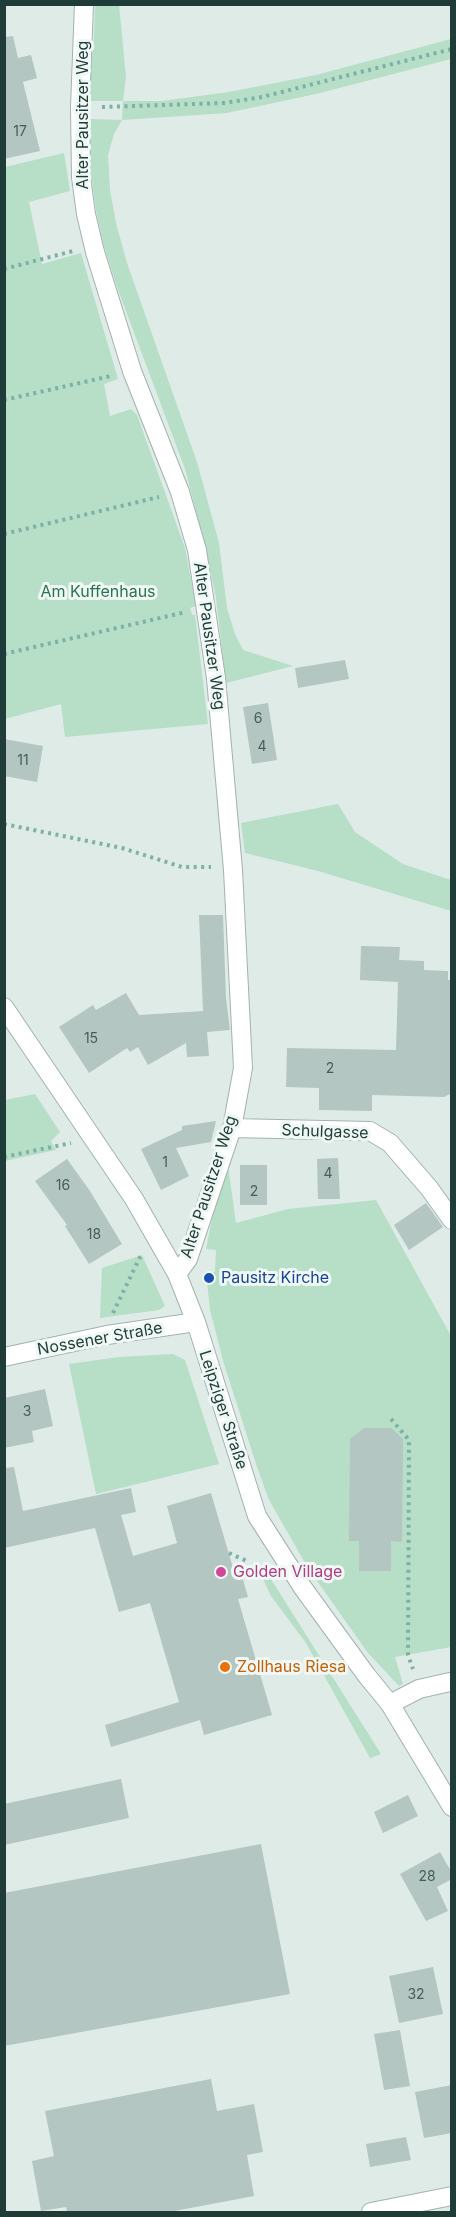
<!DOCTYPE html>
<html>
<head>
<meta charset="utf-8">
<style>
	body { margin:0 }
	#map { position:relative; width:456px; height:2217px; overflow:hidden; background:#dfebe7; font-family:Inter,sans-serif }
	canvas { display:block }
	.frame { position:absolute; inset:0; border:6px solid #1f3c38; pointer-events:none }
</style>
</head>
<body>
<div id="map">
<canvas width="456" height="2217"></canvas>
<div class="frame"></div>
</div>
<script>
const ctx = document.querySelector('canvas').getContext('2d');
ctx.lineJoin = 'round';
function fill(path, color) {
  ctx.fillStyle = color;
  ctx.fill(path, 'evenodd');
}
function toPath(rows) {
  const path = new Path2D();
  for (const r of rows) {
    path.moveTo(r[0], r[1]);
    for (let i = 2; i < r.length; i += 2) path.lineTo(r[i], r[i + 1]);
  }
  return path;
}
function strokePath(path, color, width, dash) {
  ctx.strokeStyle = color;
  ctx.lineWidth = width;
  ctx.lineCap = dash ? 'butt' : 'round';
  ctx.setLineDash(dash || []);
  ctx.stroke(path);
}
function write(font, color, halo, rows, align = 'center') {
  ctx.font = font + ' Inter,sans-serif';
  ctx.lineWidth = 6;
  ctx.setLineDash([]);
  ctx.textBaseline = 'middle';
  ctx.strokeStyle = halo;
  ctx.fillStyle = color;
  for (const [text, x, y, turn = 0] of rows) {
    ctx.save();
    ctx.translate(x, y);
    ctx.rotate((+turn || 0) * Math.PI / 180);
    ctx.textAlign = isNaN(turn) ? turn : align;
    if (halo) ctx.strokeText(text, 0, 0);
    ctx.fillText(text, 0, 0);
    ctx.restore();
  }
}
fill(toPath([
	[95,5,119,5,126,77,123,101,162,101,229,92,316,75,451,39,451,59,320,93,227,113,122,120,114,134,108,155,110,190,116,223,127,263,197,462,219,543,227,608,235,634,243,650,293,666,226,683,216,598,206,549,185,469,117,287,104,246,96,210,89,158,90,119,122,120,123,101,88,101,94,37],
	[64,153,70,191,29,202,42,264,81,253,118,379,104,384,110,416,131,409,137,415,185,548,196,606,190,608,192,615,195,615,208,724,65,737,61,704,5,719,5,167],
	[338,804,355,832,403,864,451,880,451,911,318,871,245,853,241,823],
	[35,1094,60,1132,51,1141,56,1150,5,1161,5,1100],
	[228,1166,236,1223,288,1209,376,1200,451,1336,451,1647,395,1657,403,1684,399,1686,368,1653,308,1568,269,1500,257,1467,224,1364,210,1310,206,1273,215,1272,216,1250,206,1249,212,1219],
	[142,1255,165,1306,159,1310,100,1318,102,1268],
	[173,1354,185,1360,219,1464,96,1494,69,1364,119,1357],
	[269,1576,381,1754,370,1758,306,1643,271,1596,263,1579]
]), '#b7dec6');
fill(toPath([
	[13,36,18,58,31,55,37,78,23,82,40,151,4,159,4,37],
	[345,660,349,679,298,688,295,668],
	[268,703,277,760,252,764,243,707],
	[4,739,43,746,37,782,4,776],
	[199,915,223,915,226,998,230,1030,207,1032,209,1056,187,1057,186,1043,148,1065,138,1047,130,1052,127,1048,89,1073,59,1027,93,1005,96,1010,126,993,139,1015,203,1011],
	[361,946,400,947,399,960,424,961,424,970,448,971,448,980,452,980,452,1093,444,1097,372,1095,372,1111,319,1110,319,1088,286,1087,287,1048,396,1050,398,982,360,980],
	[216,1121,211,1142,176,1148,189,1176,161,1190,141,1149,182,1130,182,1126],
	[338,1158,340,1199,318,1199,317,1159],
	[67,1159,90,1191,122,1244,89,1264,65,1226,67,1225,35,1181],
	[240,1165,267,1165,267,1205,240,1205],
	[426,1203,443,1227,409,1250,394,1225],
	[45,1389,53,1426,32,1431,34,1442,4,1448,4,1398],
	[364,1428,391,1428,403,1439,402,1542,391,1541,391,1571,359,1571,359,1541,349,1541,350,1439],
	[14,1467,23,1511,131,1488,136,1512,121,1515,133,1556,177,1543,167,1506,211,1493,236,1578,242,1576,248,1597,238,1599,272,1715,204,1735,200,1720,111,1747,105,1725,179,1702,150,1603,119,1612,95,1528,4,1548,4,1468],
	[121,1779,129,1818,4,1845,4,1804],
	[408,1795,418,1816,383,1833,374,1812],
	[261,1844,290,1994,4,2046,4,1893],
	[440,1852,452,1873,452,1879,437,1887,448,1911,426,1921,400,1874],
	[433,1967,443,2014,399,2023,389,1976],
	[400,2030,410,2086,384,2090,374,2034],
	[211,2079,217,2111,254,2104,263,2152,247,2155,254,2196,169,2212,67,2212,66,2207,41,2211,32,2161,54,2156,45,2111],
	[452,2085,452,2133,424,2138,415,2092],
	[406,2137,411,2160,370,2167,366,2144]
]), '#b4c6c1');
const minor = toPath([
	[84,4,80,107,81,177,86,214,95,252,132,371,180,492,197,550,216,678,233,870,243,1068,232,1128,188,1259,177,1274],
	[4,1007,134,1199,177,1274,196,1322,257,1516,303,1588,367,1676,390,1704,452,1807],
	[232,1128,370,1131,390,1143,429,1188,452,1220],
	[4,1357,107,1335,196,1322],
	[390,1704,419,1689,450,1682],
	[371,2212,452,2196]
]);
strokePath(minor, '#a2b3af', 20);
strokePath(toPath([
	[102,107,225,103,262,97,452,49],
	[4,269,73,251],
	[4,400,111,376],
	[4,534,159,497],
	[4,654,186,612],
	[4,824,122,848,182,867,211,867],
	[4,1157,71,1143],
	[113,1313,141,1255],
	[391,1419,409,1440,408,1655,413,1669],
	[229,1553,249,1562]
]), '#7eb0a7', 4, [3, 4.5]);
strokePath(minor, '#fff', 18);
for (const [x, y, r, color] of [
	[209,1278,6,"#1a4fb4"],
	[221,1572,6,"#d1479c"],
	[225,1667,6,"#e8710a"]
]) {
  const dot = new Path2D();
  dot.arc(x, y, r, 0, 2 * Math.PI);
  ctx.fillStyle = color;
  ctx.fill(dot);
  strokePath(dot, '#f0f8f5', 2);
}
write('14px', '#445e5a', null, [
	["17",20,132],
	["6",258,719],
	["4",262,747],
	["11",23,761],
	["15",91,1039],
	["2",330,1069],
	["1",165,1163],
	["4",328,1174],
	["16",63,1186],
	["2",254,1192],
	["18",94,1235],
	["3",27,1412],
	["28",427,1877],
	["32",416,1995]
]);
write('16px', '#1f3c38', '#f0f8f5', [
	["Alter Pausitzer Weg",83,115,-90],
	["Alter Pausitzer Weg",209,636,82],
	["Schulgasse",325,1132,2],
	["Alter Pausitzer Weg",209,1187,-72],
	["Nossener Straße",100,1339,-10],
	["Leipziger Straße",223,1410,72]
]);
write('16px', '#28754f', '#f0f8f5', [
	["Am Kuffenhaus",98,592]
]);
write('16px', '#164399', '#f0f8f5', [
	["Pausitz Kirche",221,1278]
], 'left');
write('16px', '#b23c85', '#f0f8f5', [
	["Golden Village",233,1572]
], 'left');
write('16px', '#c56008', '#f0f8f5', [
	["Zollhaus Riesa",237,1667]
], 'left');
</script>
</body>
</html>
